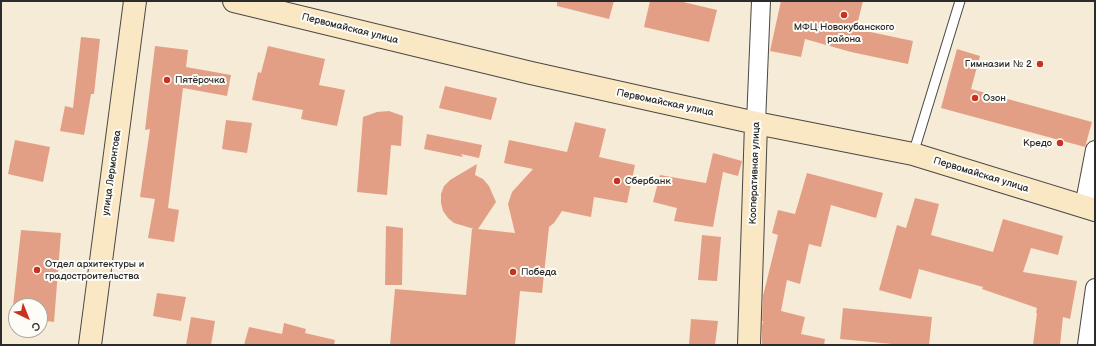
<!DOCTYPE html>
<html>
<head>
<meta charset="utf-8">
<style>
	body { margin:0 }
	#map { position:relative; width:1096px; height:346px; overflow:hidden; background:#f6ebd7; font-family:"Balsamiq Sans",sans-serif }
	canvas { display:block }
	.frame { position:absolute; inset:0; border:2px solid #2b2b2b; pointer-events:none }
	.north { position:absolute; left:8px; top:298px; width:40px; height:40px; box-sizing:border-box; background:#fdfcf7; border:1px solid #a9a8a5; border-radius:50%; rotate:137deg; font-size:11px; font-weight:700; line-height:16px; text-align:center; color:#2b2b2b }
	.north::after { content:''; display:block; margin:auto; width:14px; height:18px; background:#c8321e; clip-path:polygon(50% 0,100% 100%,50% 72%,0 100%) }
</style>
</head>
<body>
<div id="map">
<canvas width="1096" height="346"></canvas>
<div class="frame"></div>
<div class="north">С</div>
</div>
<script>
const ctx = document.querySelector('canvas').getContext('2d');
ctx.lineJoin = 'round';
function fill(path, color) {
  ctx.fillStyle = color;
  ctx.fill(path, 'evenodd');
}
function toPath(rows) {
  const path = new Path2D();
  for (const r of rows) {
    path.moveTo(r[0], r[1]);
    for (let i = 2; i < r.length; i += 2) path.lineTo(r[i], r[i + 1]);
  }
  return path;
}
function strokePath(path, color, width, dash) {
  ctx.strokeStyle = color;
  ctx.lineWidth = width;
  ctx.lineCap = dash ? 'butt' : 'round';
  ctx.setLineDash(dash || []);
  ctx.stroke(path);
}
function write(font, color, halo, rows, align = 'center') {
  ctx.font = font + ' "Balsamiq Sans",sans-serif';
  ctx.lineWidth = 4;
  ctx.setLineDash([]);
  ctx.textBaseline = 'middle';
  ctx.strokeStyle = halo;
  ctx.fillStyle = color;
  for (const [text, x, y, turn = 0] of rows) {
    ctx.save();
    ctx.translate(x, y);
    ctx.rotate((+turn || 0) * Math.PI / 180);
    ctx.textAlign = isNaN(turn) ? turn : align;
    if (halo) ctx.strokeText(text, 0, 0);
    ctx.fillText(text, 0, 0);
    ctx.restore();
  }
}
fill(toPath([
	[557,1,614,1,609,19,557,6],
	[650,1,679,1,717,10,709,42,644,27],
	[781,1,863,1,856,29,913,41,908,64,851,52,805,39,801,57,770,51],
	[81,37,100,39,94,94,91,94,84,135,60,131,65,106,73,108],
	[155,46,188,50,186,67,231,75,227,96,183,88,168,208,179,210,174,242,148,238,155,199,140,197,150,129,145,130],
	[268,46,325,59,319,85,345,90,337,126,301,119,303,110,252,100,258,72,261,73],
	[957,49,980,56,971,89,1092,122,1085,147,941,108],
	[445,86,497,98,491,120,439,108],
	[389,111,403,116,401,146,391,145,387,195,357,192,363,117,377,112],
	[226,120,252,123,247,153,222,149],
	[575,122,606,129,599,157,635,165,627,203,594,197,591,217,562,211,554,223,549,227,542,293,520,291,515,345,390,345,395,289,466,295,472,229,474,229,454,223,448,218,443,211,441,203,441,194,444,186,450,180,477,164,475,175,483,179,489,186,496,202,478,229,515,233,508,204,512,192,533,169,504,163,509,140,567,152],
	[427,134,482,145,479,158,461,154,463,157,424,149],
	[15,140,50,147,43,182,8,174],
	[713,153,742,161,738,176,723,172,713,227,674,221,677,208,653,202,660,175,706,183],
	[807,173,883,193,876,218,831,205,821,247,809,244,800,284,787,280,781,311,805,317,801,334,825,339,824,345,762,345,762,326,763,321,762,321,763,296,778,235,772,233,778,210,795,214],
	[915,198,939,204,931,235,993,252,1003,219,1063,236,1058,255,1031,248,1023,272,1077,281,1070,319,1063,317,1060,345,1033,345,1037,313,1036,313,1037,308,982,289,983,287,919,269,911,299,879,290,897,225,906,228],
	[386,226,403,228,402,285,385,285],
	[21,230,61,233,54,322,40,320,40,306,13,306],
	[702,235,721,237,717,281,698,280],
	[157,293,186,297,181,321,153,316],
	[843,308,932,317,929,345,903,345,840,339],
	[191,317,215,321,211,345,186,345],
	[691,319,718,321,715,345,689,345],
	[284,323,306,329,305,333,335,340,334,345,244,345,249,327,282,334]
]), '#e39f85');
const lane = toPath([
	[913,154,960,1]
]);
const street = toPath([
	[756,123,761,1],
	[1084,207,1095,150],
	[1087,345,1095,288]
]);
const secondary = toPath([
	[234,1,531,73,756,123,913,154,1095,210],
	[90,345,135,1],
	[749,345,756,123]
]);
strokePath(lane, '#494845', 11);
strokePath(street, '#494845', 20);
strokePath(secondary, '#494845', 24);
strokePath(lane, '#fff', 9);
strokePath(street, '#fff', 18);
strokePath(secondary, '#fae7c3', 22);
for (const [x, y, r, color] of [
	[844,15,4,"#c8321e"],
	[1040,64,4,"#c8321e"],
	[167,80,4,"#c8321e"],
	[975,98,4,"#c8321e"],
	[1060,143,4,"#c8321e"],
	[617,181,4,"#c8321e"],
	[37,270,4,"#c8321e"],
	[513,272,4,"#c8321e"]
]) {
  const dot = new Path2D();
  dot.arc(x, y, r, 0, 2 * Math.PI);
  ctx.fillStyle = color;
  ctx.fill(dot);
  strokePath(dot, '#fdfcf7', 1.5);
}
write('10px', '#2b2b2b', '#fdfcf7', [
	["МФЦ Новокубанского",844,27,"center"],
	["района",844,39,"center"],
	["Гимназии № 2",1032,64,"right"],
	["Пятёрочка",175,80],
	["Озон",983,98],
	["Кредо",1052,143,"right"],
	["Сбербанк",625,181],
	["Отдел архитектуры и",45,264],
	["градостроительства",45,276],
	["Победа",521,272]
], 'left');
write('10px', '#2b2b2b', '#fdfcf7', [
	["Первомайская улица",350,29,14],
	["Первомайская улица",665,103,12],
	["улица Лермонтова",112,173,-82],
	["Кооперативная улица",755,173,-88],
	["Первомайская улица",981,175,17]
]);
</script>
</body>
</html>
